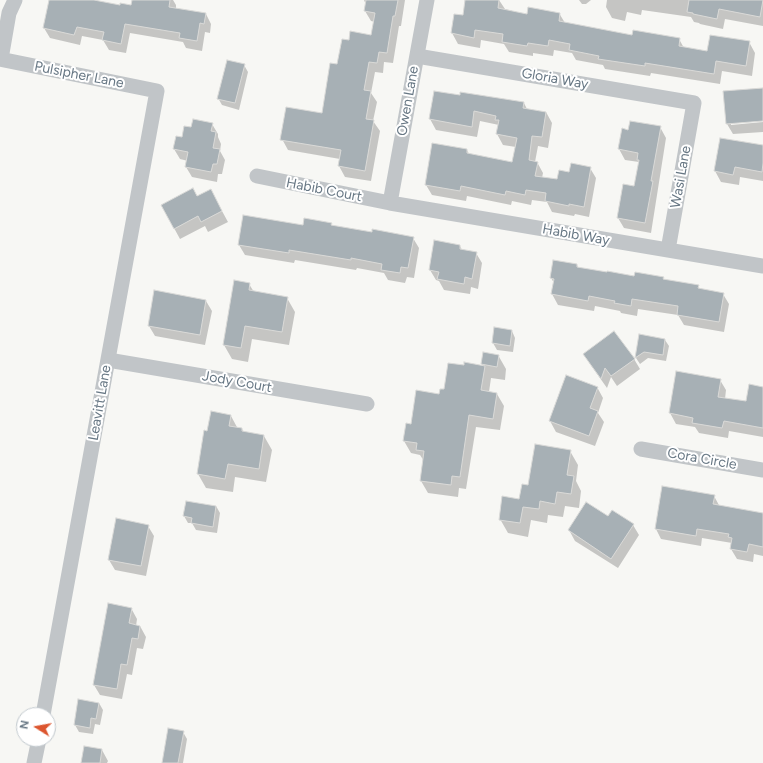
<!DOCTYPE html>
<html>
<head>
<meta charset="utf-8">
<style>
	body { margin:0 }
	#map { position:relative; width:763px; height:763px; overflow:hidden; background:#f7f7f4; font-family:Figtree,sans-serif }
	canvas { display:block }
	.north { position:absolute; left:16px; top:707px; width:40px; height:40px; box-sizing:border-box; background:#fff; border:1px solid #c2c9ce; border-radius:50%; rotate:281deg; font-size:11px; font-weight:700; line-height:16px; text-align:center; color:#677784 }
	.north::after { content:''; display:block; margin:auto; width:14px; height:18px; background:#dc562f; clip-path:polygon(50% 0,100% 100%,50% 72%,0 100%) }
</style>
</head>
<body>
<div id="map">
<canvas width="763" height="763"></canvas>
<div class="north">N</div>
</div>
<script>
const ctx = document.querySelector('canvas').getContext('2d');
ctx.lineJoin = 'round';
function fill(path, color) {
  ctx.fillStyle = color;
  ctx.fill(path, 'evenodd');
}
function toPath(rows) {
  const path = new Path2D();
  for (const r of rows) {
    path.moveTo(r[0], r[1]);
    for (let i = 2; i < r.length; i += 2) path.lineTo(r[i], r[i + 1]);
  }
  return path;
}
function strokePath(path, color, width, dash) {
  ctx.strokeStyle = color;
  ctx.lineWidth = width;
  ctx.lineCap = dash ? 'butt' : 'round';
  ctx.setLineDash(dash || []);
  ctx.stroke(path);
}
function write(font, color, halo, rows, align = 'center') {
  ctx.font = font + ' Figtree,sans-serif';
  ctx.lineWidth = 4;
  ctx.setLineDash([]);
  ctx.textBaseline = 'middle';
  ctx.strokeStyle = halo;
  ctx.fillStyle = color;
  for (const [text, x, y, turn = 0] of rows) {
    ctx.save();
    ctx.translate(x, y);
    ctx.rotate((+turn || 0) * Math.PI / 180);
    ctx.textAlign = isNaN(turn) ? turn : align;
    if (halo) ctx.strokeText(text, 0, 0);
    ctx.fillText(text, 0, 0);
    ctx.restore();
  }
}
fill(toPath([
	[50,0,88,0,121,6,132,7,133,0,173,0,176,5,176,9,206,14,211,24,210,33,205,32,202,51,186,48,183,42,130,33,126,53,109,50,103,40,82,36,80,45,50,38,44,28],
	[364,0,405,0,401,26,399,26,393,63,384,62,383,73,375,72,371,93,377,102,373,121,380,131,371,181,345,177,339,166,340,159,288,150,282,139,322,114,338,65,350,41,372,36,375,22,371,21,365,11,366,5],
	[466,0,499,0,505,9,528,15,559,13,565,23,633,36,679,39,684,48,708,52,749,42,755,53,752,76,722,71,720,84,651,73,650,76,605,69,603,65,576,60,572,53,554,50,553,56,533,53,533,56,509,52,504,44,481,40,480,48,458,44,452,33,455,15,463,16],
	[579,0,591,0,586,4,582,4],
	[607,0,763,0,763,26,725,19,723,29,700,24,699,23,694,22,691,17,642,10,641,15,627,12,625,21,612,18,606,7],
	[244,65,248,72,239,110,222,105,218,98],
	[763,89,763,120,731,123,731,125,763,122,763,132,733,134,727,124],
	[435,92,460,96,524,103,527,109,546,112,552,123,548,148,538,146,535,162,537,162,543,173,542,178,558,181,570,173,590,168,596,178,589,217,575,214,574,216,552,212,547,202,532,200,531,205,512,201,511,205,467,196,466,201,432,195,426,185,467,150,469,154,513,163,516,147,503,145,497,134,499,125,480,121,477,137,436,130,430,119],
	[212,124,218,134,218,137,221,144,220,151,225,160,222,174,218,174,217,182,192,177,186,167,188,161,180,159,174,149,192,129],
	[660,127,666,138,651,233,624,228,618,218,634,187,639,162,625,160,619,149,629,131],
	[763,146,763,181,740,177,739,185,721,182,715,171],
	[197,197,216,200,228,222,208,232,205,226,180,239,174,228],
	[331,224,332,226,373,233,413,238,419,248,414,278,407,277,405,283,388,280,384,273,357,268,356,270,295,260,294,263,245,255,239,245,304,226],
	[460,246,462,250,476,253,482,263,478,289,471,287,470,294,444,290,439,281,436,280,430,270],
	[577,265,579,269,635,277,663,278,664,280,698,286,700,290,723,294,729,304,724,332,684,325,678,315,638,309,637,316,621,313,620,311,595,306,594,311,558,305,552,294,554,283,551,278],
	[249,284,254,292,287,298,295,312,289,345,252,339,248,362,232,359,224,345],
	[206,301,212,311,205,345,155,336,149,326],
	[512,331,515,338,513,352,497,350,493,343],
	[640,336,665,340,669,346,666,361,648,358,640,364,636,358],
	[584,354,634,359,640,369,617,386,611,377,607,388,590,364],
	[498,355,506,369,505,380,491,378,489,392,497,394,504,406,500,430,476,427,466,489,459,488,458,497,428,493,421,481,424,461,420,455,411,453,404,441,412,425,440,395,445,391,483,367,482,364],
	[720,380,726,390,725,399,747,403,763,388,763,437,729,431,728,438,699,433,695,427,676,424,670,413],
	[597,387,603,398,598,413,604,422,595,446,556,432,550,421],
	[231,416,238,429,242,429,244,432,264,436,272,450,266,482,235,477,233,492,206,488,198,474,208,432],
	[570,451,578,465,576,481,581,491,579,508,565,506,563,517,548,515,547,523,531,520,528,537,508,533,500,519,520,500,529,486],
	[714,496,720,507,763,514,763,556,754,554,753,562,737,559,731,549,732,543,702,538,701,546,661,539,656,529],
	[216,506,220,513,217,533,196,530,192,523,188,523,184,516],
	[633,525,639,535,618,568,575,541,569,530],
	[148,526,154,536,146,576,115,570,109,560],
	[131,608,137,619,136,626,140,626,146,637,143,649,137,648,132,675,127,674,122,699,100,695,94,685],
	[99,703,103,710,100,725,95,724,93,734,79,732,75,725],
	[183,732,187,739,183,763,163,763],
	[102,750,108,761,107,763,83,763]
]), '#0003');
const building = toPath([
	[49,0,94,0,120,5,120,3,131,5,132,0,170,0,169,7,206,13,204,24,200,23,197,41,179,38,180,33,125,24,121,44,102,40,104,32,77,27,74,35,43,28,49,0],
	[366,0,398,0,395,16,393,16,387,53,379,52,377,63,369,62,364,90,371,91,366,119,374,120,365,171,338,166,341,150,280,140,286,107,322,113,330,63,337,64,342,39,349,40,350,31,371,35,375,13,364,11,366,0],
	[465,0,499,0,498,8,527,14,528,7,560,13,559,21,632,35,633,30,680,38,679,46,707,51,710,35,750,41,746,66,716,61,714,74,645,63,645,66,598,59,599,56,569,50,570,44,549,40,548,46,528,43,527,46,502,42,503,34,475,30,474,38,451,33,454,14,463,15,465,0],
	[689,0,763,0,760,17,719,9,717,19,693,14,693,13,687,12,689,0],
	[227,60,245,64,235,103,217,99,227,60],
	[763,88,763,121,726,124,723,91,763,88],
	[434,91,460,95,460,92,524,102,523,108,546,112,542,137,532,136,529,160,538,162,535,176,557,179,559,170,569,172,571,163,591,167,584,207,569,204,569,206,545,201,546,193,526,190,525,195,506,191,505,195,461,186,460,191,425,185,432,143,467,149,467,153,512,162,517,138,496,134,499,120,495,120,496,116,474,111,472,127,429,119,434,91],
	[193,119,213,123,211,131,216,132,213,148,220,149,217,164,213,164,211,172,185,167,188,152,173,149,176,136,182,137,184,126,191,127,193,119],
	[630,121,661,126,651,181,653,181,645,223,617,218,623,184,634,186,639,160,637,160,638,153,618,149,622,128,628,130,630,121],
	[720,138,763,145,763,163,762,172,735,167,733,175,714,171,720,138],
	[193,188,197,196,211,189,222,211,201,222,198,216,174,229,161,205,193,188],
	[243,215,303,225,304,218,332,223,331,225,372,232,372,229,414,237,408,268,401,267,400,273,381,270,382,264,351,258,351,260,289,250,289,253,238,245,243,215],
	[434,240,460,245,460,249,477,252,472,279,465,277,464,284,437,279,439,272,429,270,434,240],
	[553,260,577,264,577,267,607,272,607,271,634,276,635,272,664,277,663,279,699,285,698,288,724,293,719,322,677,315,678,306,632,299,631,306,614,303,615,301,589,296,588,301,551,294,554,279,550,278,553,260],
	[234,280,250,283,249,290,288,297,282,332,245,326,241,348,223,345,234,280],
	[154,290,206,300,200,335,148,326,154,290],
	[494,327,512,330,510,346,492,343,494,327],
	[614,331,635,359,611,376,605,368,601,379,583,354,614,331],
	[639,334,665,339,663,355,644,352,635,358,639,334],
	[483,352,499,355,497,367,481,364,483,352],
	[464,362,485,366,481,390,497,393,493,419,469,415,460,477,452,476,451,485,420,481,424,451,416,450,417,443,403,441,406,423,411,424,416,390,439,394,440,389,444,389,448,363,464,365,464,362],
	[676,371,721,379,718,397,746,401,749,384,763,387,763,428,724,421,722,428,692,423,693,418,669,413,676,371],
	[566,375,598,387,590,408,598,411,589,436,549,421,566,375],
	[211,411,231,415,229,426,242,428,242,431,264,435,259,469,228,464,225,479,197,474,204,430,207,431,211,411],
	[535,444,571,450,567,475,574,476,571,494,557,492,555,504,540,501,539,509,523,507,520,523,499,520,502,496,519,499,522,484,528,485,535,444],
	[662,486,715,495,713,504,763,513,763,547,749,544,747,552,730,549,732,538,728,537,729,534,697,529,696,536,655,529,662,486],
	[186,501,216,506,213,527,191,523,192,518,183,516,186,501],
	[586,502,608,516,612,510,634,524,611,559,568,530,586,502],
	[116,518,149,525,141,566,108,560,116,518],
	[108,603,132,608,129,623,140,626,138,639,132,638,127,665,121,664,117,689,93,685,108,603],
	[78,699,99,703,96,719,91,718,90,728,74,725,78,699],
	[168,728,184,731,178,763,162,763,168,728],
	[84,746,102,749,100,763,81,763,84,746]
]);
fill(building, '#a7b0b5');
strokePath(building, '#d9d9d7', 1);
strokePath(toPath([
	[417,56,694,103,668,250],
	[0,59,157,91,43,715],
	[1,59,9,13,15,0],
	[257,176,390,203,763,266],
	[390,203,427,0],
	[108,360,367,404],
	[641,449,763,470],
	[34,763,39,739]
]), '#c1c5c8', 15);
write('14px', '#677784', '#fff', [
	["Pulsipher Lane",79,75,11],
	["Gloria Way",555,79,10],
	["Owen Lane",408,101,-80],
	["Wasi Lane",681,177,-80],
	["Habib Court",324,190,11],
	["Habib Way",576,235,10],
	["Jody Court",237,382,10],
	["Leavitt Lane",100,403,-80],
	["Cora Circle",702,459,10]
]);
</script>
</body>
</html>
